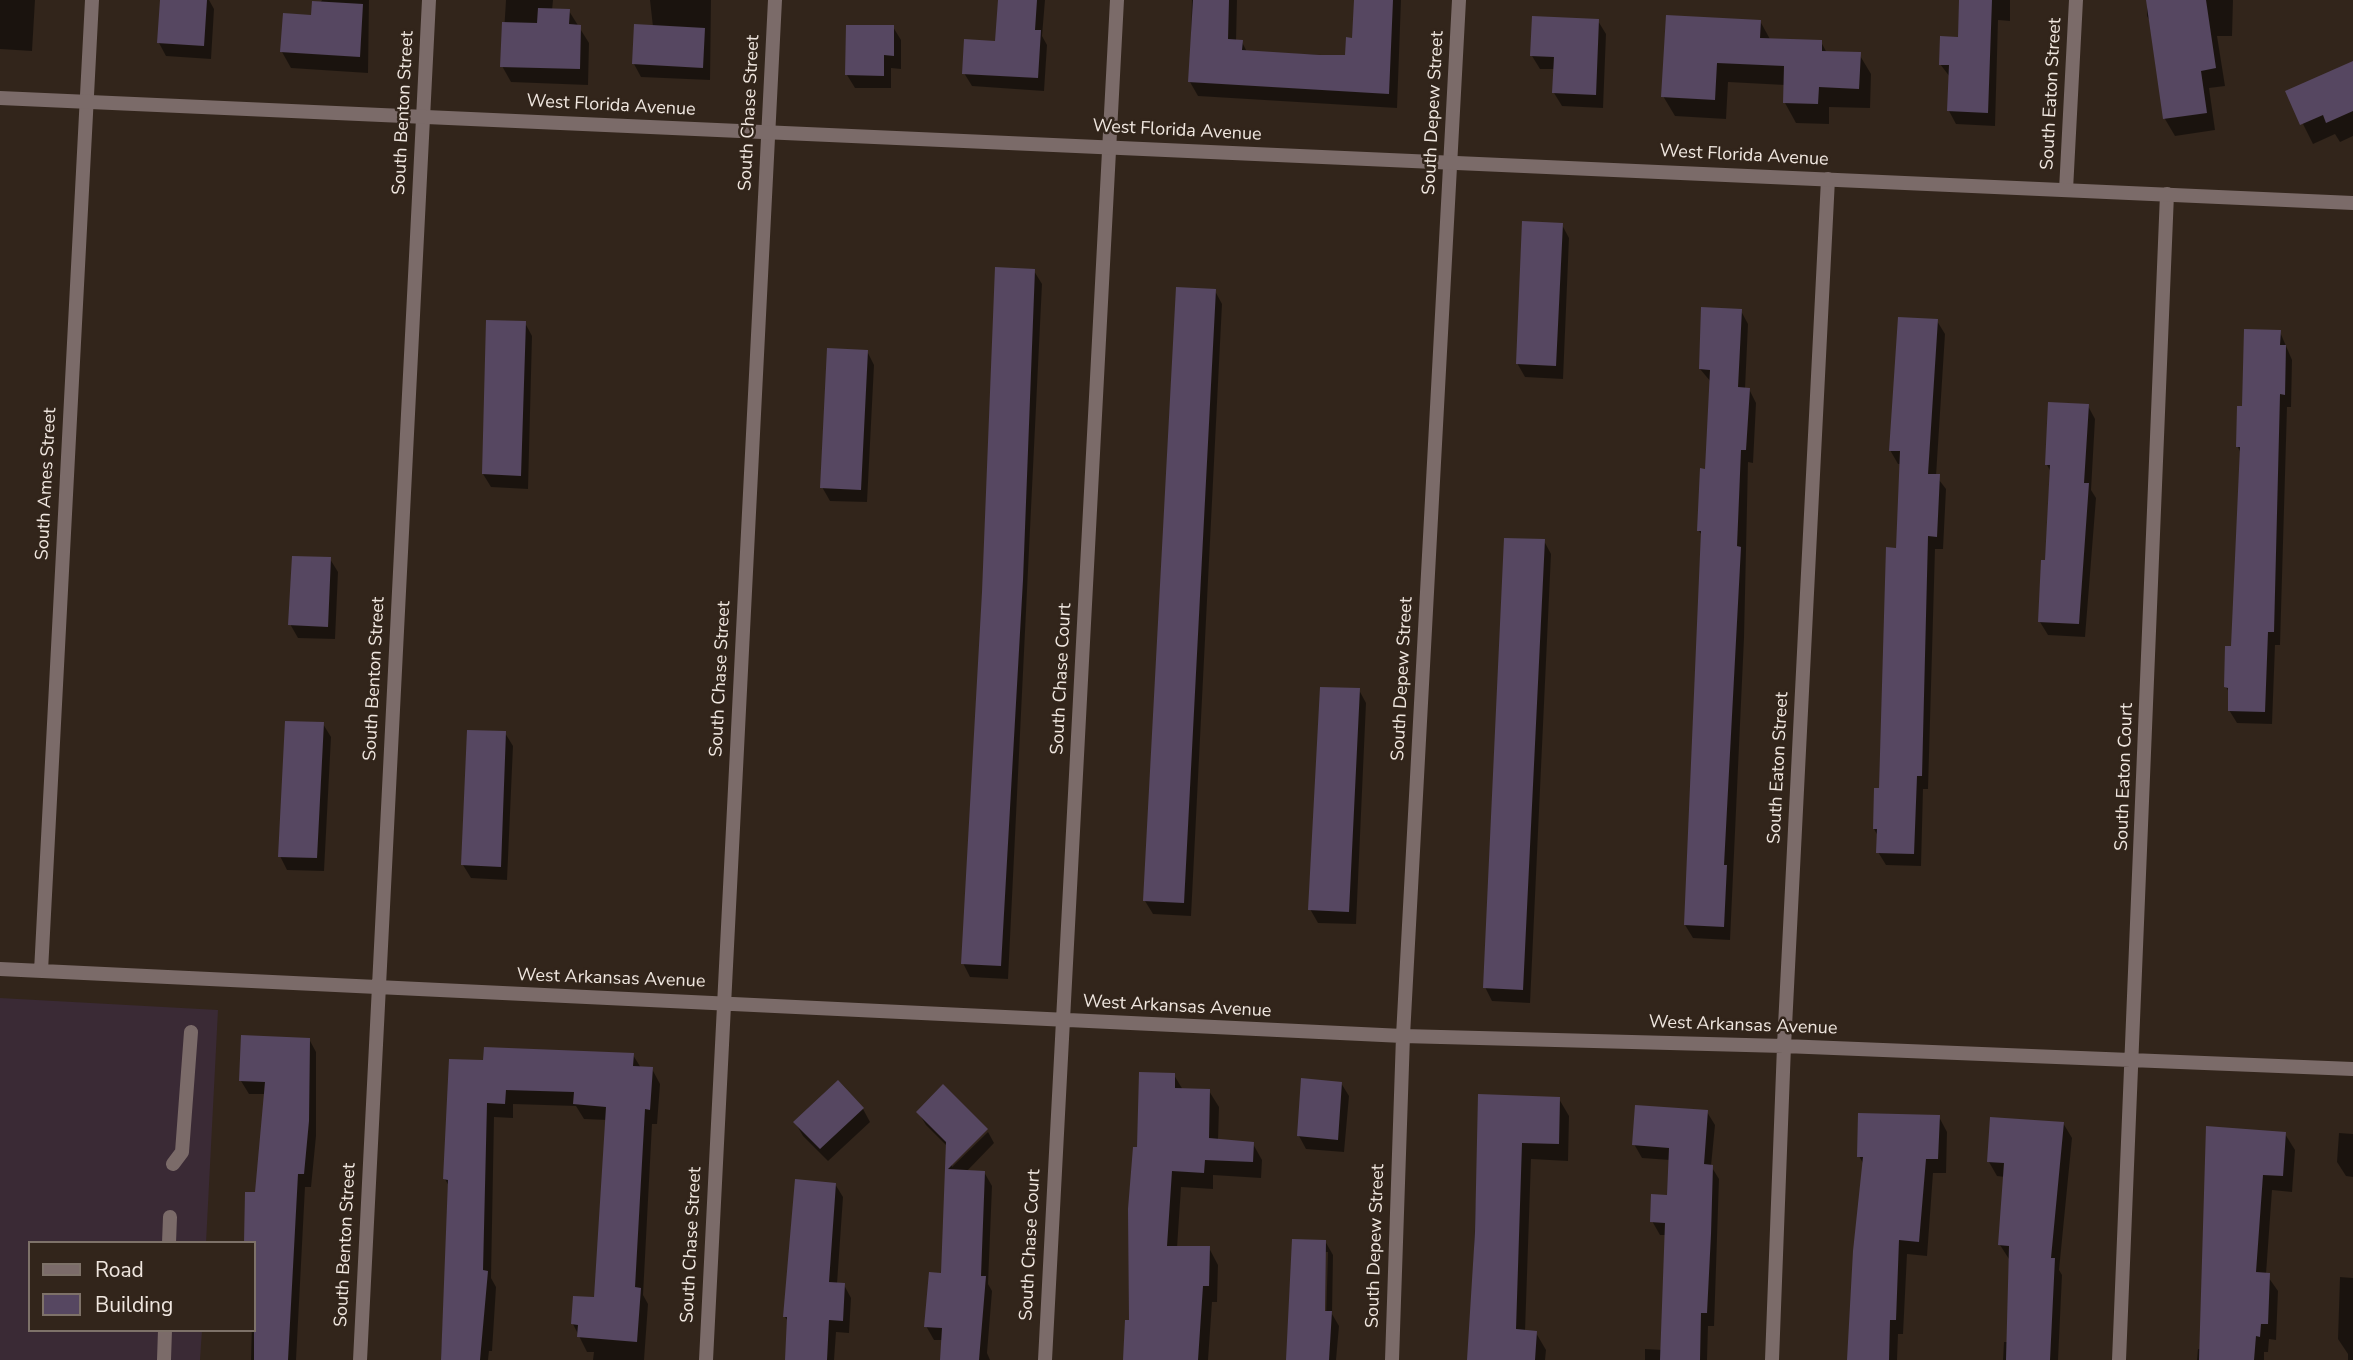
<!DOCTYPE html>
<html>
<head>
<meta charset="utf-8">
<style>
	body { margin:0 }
	#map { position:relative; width:2353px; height:1360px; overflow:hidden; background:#32251b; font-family:"Nunito Sans",sans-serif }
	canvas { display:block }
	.legend { position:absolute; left:28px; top:1241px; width:228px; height:91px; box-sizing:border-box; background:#32251b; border:2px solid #7e7269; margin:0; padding:9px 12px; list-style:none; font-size:21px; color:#efe6df }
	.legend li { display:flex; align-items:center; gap:14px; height:35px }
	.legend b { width:35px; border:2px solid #7e7269 }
</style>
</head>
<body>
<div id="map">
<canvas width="2353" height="1360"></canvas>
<ul class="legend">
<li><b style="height:9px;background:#7b6b69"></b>Road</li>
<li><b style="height:19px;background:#564761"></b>Building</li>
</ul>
</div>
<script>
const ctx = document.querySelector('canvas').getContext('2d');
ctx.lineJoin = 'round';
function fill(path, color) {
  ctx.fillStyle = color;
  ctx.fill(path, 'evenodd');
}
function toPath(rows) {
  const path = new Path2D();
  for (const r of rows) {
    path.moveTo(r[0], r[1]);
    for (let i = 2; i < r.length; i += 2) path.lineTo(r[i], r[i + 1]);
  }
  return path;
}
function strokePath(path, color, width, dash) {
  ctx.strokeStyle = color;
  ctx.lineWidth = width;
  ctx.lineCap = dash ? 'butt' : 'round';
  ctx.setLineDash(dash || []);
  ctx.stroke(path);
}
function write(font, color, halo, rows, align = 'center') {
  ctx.font = font + ' "Nunito Sans",sans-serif';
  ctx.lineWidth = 5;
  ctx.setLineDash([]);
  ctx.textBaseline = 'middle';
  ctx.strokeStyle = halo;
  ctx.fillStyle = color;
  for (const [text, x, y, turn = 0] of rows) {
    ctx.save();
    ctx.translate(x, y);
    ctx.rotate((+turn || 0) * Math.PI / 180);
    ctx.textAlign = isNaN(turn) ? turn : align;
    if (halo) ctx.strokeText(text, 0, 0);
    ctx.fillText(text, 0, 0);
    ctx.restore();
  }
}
fill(toPath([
	[0,998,218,1010,206,1243,30,1243,30,1330,202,1330,200,1360,0,1360]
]), '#3a2a35');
fill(toPath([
	[0,0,35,0,32,51,0,49],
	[161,0,209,0,214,9,211,59,166,56,159,43],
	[322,0,369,0,368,73,291,68,282,52,312,17],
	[506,0,553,0,552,11,569,11,589,43,588,85,511,82,502,66],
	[650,0,711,0,710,80,641,77,634,64,653,27],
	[1000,0,1045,0,1042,36,1047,45,1044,91,972,86,964,73,997,43],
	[1192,0,1237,0,1236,41,1242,42,1247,52,1346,56,1354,40,1355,0,1401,0,1397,108,1198,96,1190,82],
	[1960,0,2010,0,2010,21,1998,20,1995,126,1956,124,1949,111,1950,77,1940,64,1960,39],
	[2147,0,2233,0,2232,36,2217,36,2225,86,2209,88,2215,130,2175,136,2165,119,2151,23,2147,16],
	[1598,21,1606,34,1603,108,1562,106,1554,93,1555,69,1540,69,1532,56],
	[1760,21,1771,41,1821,42,1827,53,1859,54,1871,74,1870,108,1829,107,1829,124,1796,123,1785,103,1785,85,1728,82,1726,119,1675,116,1663,96],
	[893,27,901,40,901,69,891,68,891,88,855,88,847,75],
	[2353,63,2353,136,2340,142,2335,134,2313,144,2287,92],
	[1562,225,1569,238,1563,379,1525,377,1517,363],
	[1034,271,1042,284,1008,979,970,977,963,963],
	[1215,291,1222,304,1191,916,1153,914,1145,901],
	[1741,311,1748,324,1745,389,1749,389,1756,403,1753,463,1748,462,1744,638,1730,940,1693,938,1685,925,1703,537,1699,531,1707,470,1711,382,1700,369],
	[1937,321,1945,334,1936,476,1946,489,1943,549,1935,549,1928,789,1923,789,1921,866,1886,865,1878,852,1878,836,1874,829,1880,790,1902,464,1898,464,1890,450],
	[525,323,532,336,528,489,491,487,483,474],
	[2280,332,2292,360,2291,407,2287,407,2280,645,2275,645,2272,724,2237,723,2229,710,2230,694,2226,687,2233,648,2241,454,2238,447,2244,408],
	[867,351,874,365,867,502,830,501,822,487],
	[2088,406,2095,419,2091,490,2096,498,2085,637,2048,635,2040,622,2047,562,2051,472,2047,465],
	[1544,541,1551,554,1530,1003,1492,1001,1485,987],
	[330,559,338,572,335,639,298,638,290,624],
	[1359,690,1366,703,1356,924,1318,923,1310,909],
	[323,724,331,737,324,871,287,870,280,856],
	[505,733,513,746,507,880,471,878,463,865],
	[309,1039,316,1052,316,1136,311,1187,305,1187,296,1360,251,1360,254,1243,266,1094,249,1094,241,1081],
	[633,1055,641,1068,652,1069,660,1084,657,1124,652,1124,643,1295,648,1304,644,1360,593,1360,594,1352,587,1352,573,1324,595,1299,607,1120,584,1119,576,1106,513,1104,513,1118,494,1117,491,1278,496,1287,492,1351,489,1351,488,1360,441,1360,450,1188,445,1179,485,1062],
	[1174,1075,1183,1090,1209,1091,1219,1107,1218,1141,1253,1144,1262,1160,1261,1178,1213,1175,1213,1189,1181,1187,1177,1248,1209,1248,1218,1265,1217,1302,1212,1302,1208,1360,1125,1360,1130,1322,1139,1149],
	[1341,1083,1349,1096,1344,1152,1306,1149,1299,1136],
	[943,1087,952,1167,988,1132,994,1143,966,1172,984,1172,992,1186,988,1284,992,1291,987,1353,990,1360,942,1360,943,1340,934,1340,926,1326,943,1274,948,1147,926,1125,918,1112],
	[1480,1096,1559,1099,1569,1116,1568,1161,1531,1159,1525,1332,1536,1333,1546,1350,1545,1360,1470,1360],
	[863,1109,870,1122,828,1161,803,1136,795,1122],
	[1707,1112,1715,1125,1711,1166,1719,1179,1714,1326,1708,1326,1707,1360,1645,1360,1645,1349,1663,1350,1666,1235,1660,1235,1652,1221,1669,1197,1670,1160,1642,1158,1634,1144],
	[1939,1117,1947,1132,1946,1173,1933,1173,1927,1256,1907,1254,1903,1334,1898,1334,1897,1360,1849,1360,1864,1165,1859,1156],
	[2063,1123,2072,1138,2059,1270,2062,1275,2058,1360,2003,1360,2004,1342,2008,1342,2009,1259,2000,1245,2005,1177,1997,1176,1989,1162],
	[2208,1128,2285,1134,2295,1150,2292,1192,2272,1190,2266,1274,2278,1291,2276,1340,2269,1339,2268,1352,2264,1352,2264,1360,2197,1360,2198,1349,2201,1349],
	[2339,1133,2353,1134,2353,1177,2346,1176,2337,1162],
	[835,1184,843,1197,837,1284,844,1285,851,1298,849,1333,836,1332,834,1360,787,1360,789,1323,785,1317],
	[1325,1241,1333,1255,1332,1314,1339,1326,1336,1360,1287,1360],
	[1324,1252,1328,1252,1326,1319,1323,1319],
	[2340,1277,2353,1278,2353,1360,2348,1360,2348,1354,2338,1339]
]), '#0007');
fill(toPath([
	[160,0,207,0,204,46,157,43],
	[998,0,1037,0,1035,30,1041,30,1038,78,962,74,964,39,995,41],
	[1193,0,1229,0,1228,39,1243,40,1242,50,1320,55,1345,55,1346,37,1352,38,1354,0,1393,0,1389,94,1188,82],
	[1959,0,1992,0,1988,113,1947,111,1949,65,1939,65,1940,36,1958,37],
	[2146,0,2206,0,2216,68,2201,71,2207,113,2163,119],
	[312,1,363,4,360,57,280,52,283,13,311,15],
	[538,8,570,9,569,24,581,25,580,69,500,67,502,22,537,23],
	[1666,15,1761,20,1760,38,1822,40,1822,51,1861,52,1859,89,1819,87,1818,104,1783,103,1784,66,1717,63,1715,100,1661,97],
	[1532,16,1599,19,1596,95,1552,93,1554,57,1530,56],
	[634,24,705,28,703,68,632,64],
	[846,25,894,25,894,56,884,55,884,76,845,75],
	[2353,61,2353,111,2326,123,2323,115,2300,125,2285,91],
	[1522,221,1563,223,1556,366,1516,364],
	[995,267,1035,269,1023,580,1001,966,961,964,982,592],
	[1176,287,1216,289,1184,903,1143,901],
	[1701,307,1742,309,1738,387,1750,388,1746,450,1741,450,1737,546,1741,547,1724,865,1727,865,1724,927,1684,925,1701,531,1697,531,1700,468,1705,469,1710,370,1699,369],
	[1898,317,1938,319,1928,474,1940,474,1937,537,1928,536,1922,776,1917,776,1914,854,1876,853,1877,829,1873,829,1874,788,1879,788,1886,547,1896,548,1900,451,1889,451],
	[486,320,526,321,521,476,482,474],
	[2244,329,2281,330,2280,345,2286,345,2285,395,2280,394,2274,632,2268,632,2265,712,2228,711,2228,688,2224,687,2225,646,2231,646,2240,447,2236,447,2237,406,2242,406],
	[827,348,868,350,861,490,820,488],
	[2048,402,2089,404,2084,483,2089,483,2079,624,2038,622,2041,560,2045,560,2050,465,2045,465],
	[1504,538,1545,539,1523,990,1483,988],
	[292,556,331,557,328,627,288,625],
	[1320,687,1360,688,1349,912,1308,910],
	[285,721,324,722,317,858,278,857],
	[467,730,506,731,501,867,461,865],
	[241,1035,310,1038,309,1121,304,1174,298,1174,288,1360,254,1360,254,1243,244,1243,245,1192,255,1192,265,1082,239,1081],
	[484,1047,634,1053,633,1066,653,1067,650,1110,645,1109,635,1287,641,1288,637,1342,577,1337,578,1325,571,1324,573,1296,594,1297,606,1107,573,1104,574,1092,506,1090,505,1104,487,1103,483,1270,488,1271,480,1360,441,1360,448,1180,443,1179,449,1059,483,1060],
	[1139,1072,1175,1073,1175,1088,1210,1089,1209,1138,1254,1142,1253,1162,1205,1160,1204,1173,1172,1171,1167,1246,1210,1246,1209,1286,1203,1286,1198,1360,1123,1360,1125,1320,1129,1320,1128,1209,1133,1147,1137,1147],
	[1301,1078,1342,1082,1338,1140,1297,1136],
	[838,1080,864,1108,820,1149,793,1122],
	[943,1084,988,1129,948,1169,985,1171,981,1276,986,1276,979,1360,940,1360,942,1328,924,1327,929,1272,941,1273,946,1142,916,1112],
	[1478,1094,1560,1097,1559,1144,1522,1143,1516,1329,1537,1331,1535,1360,1467,1360,1475,1232],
	[1635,1105,1708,1110,1704,1164,1713,1165,1711,1234,1707,1313,1701,1313,1700,1360,1660,1360,1665,1223,1650,1222,1651,1194,1667,1195,1669,1148,1632,1145],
	[1858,1113,1940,1115,1938,1159,1926,1159,1919,1242,1899,1240,1896,1320,1890,1320,1889,1360,1847,1360,1853,1251,1863,1157,1857,1157],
	[1990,1117,2064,1122,2051,1258,2055,1258,2050,1360,2006,1360,2009,1246,1998,1245,2004,1163,1987,1162],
	[2206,1126,2286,1132,2283,1176,2263,1175,2256,1272,2270,1273,2268,1324,2261,1324,2260,1337,2256,1336,2254,1360,2199,1360],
	[795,1179,836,1183,829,1282,845,1283,843,1321,829,1320,827,1360,785,1360,787,1317,783,1317],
	[1292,1239,1326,1240,1325,1311,1332,1311,1329,1360,1286,1360]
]), '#564761');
strokePath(toPath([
	[173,1164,182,1152,191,1032],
	[169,1243,170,1217],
	[164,1360,165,1330]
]), '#7b6b69', 14);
strokePath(toPath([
	[2066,190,2076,0],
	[0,969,1403,1036,1784,1046,2353,1069],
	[41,971,92,0],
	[360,1360,429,0],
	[706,1360,775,0],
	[1045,1360,1117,0],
	[1392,1360,1403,1036,1459,0],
	[1772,1360,1784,1046,1828,179],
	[2119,1360,2167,194]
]), '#7b6b69', 14);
strokePath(toPath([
	[0,98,2353,203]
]), '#7b6b69', 14);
write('18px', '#efe6df', '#32251b', [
	["South Eaton Street",2052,94,-87],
	["West Florida Avenue",611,106,3],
	["South Benton Street",404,113,-87],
	["South Chase Street",750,113,-87],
	["South Depew Street",1434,113,-87],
	["West Florida Avenue",1177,131,3],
	["West Florida Avenue",1744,156,3],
	["South Ames Street",47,484,-87],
	["South Benton Street",375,679,-87],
	["South Chase Street",721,679,-87],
	["South Chase Court",1062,679,-87],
	["South Depew Street",1403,679,-87],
	["South Eaton Street",1779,768,-87],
	["South Eaton Court",2125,777,-88],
	["West Arkansas Avenue",611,979,2],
	["West Arkansas Avenue",1177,1007,3],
	["West Arkansas Avenue",1743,1026,2],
	["South Benton Street",346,1245,-87],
	["South Chase Street",692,1245,-87],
	["South Chase Court",1031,1245,-87],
	["South Depew Street",1376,1246,-88]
]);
</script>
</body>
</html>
